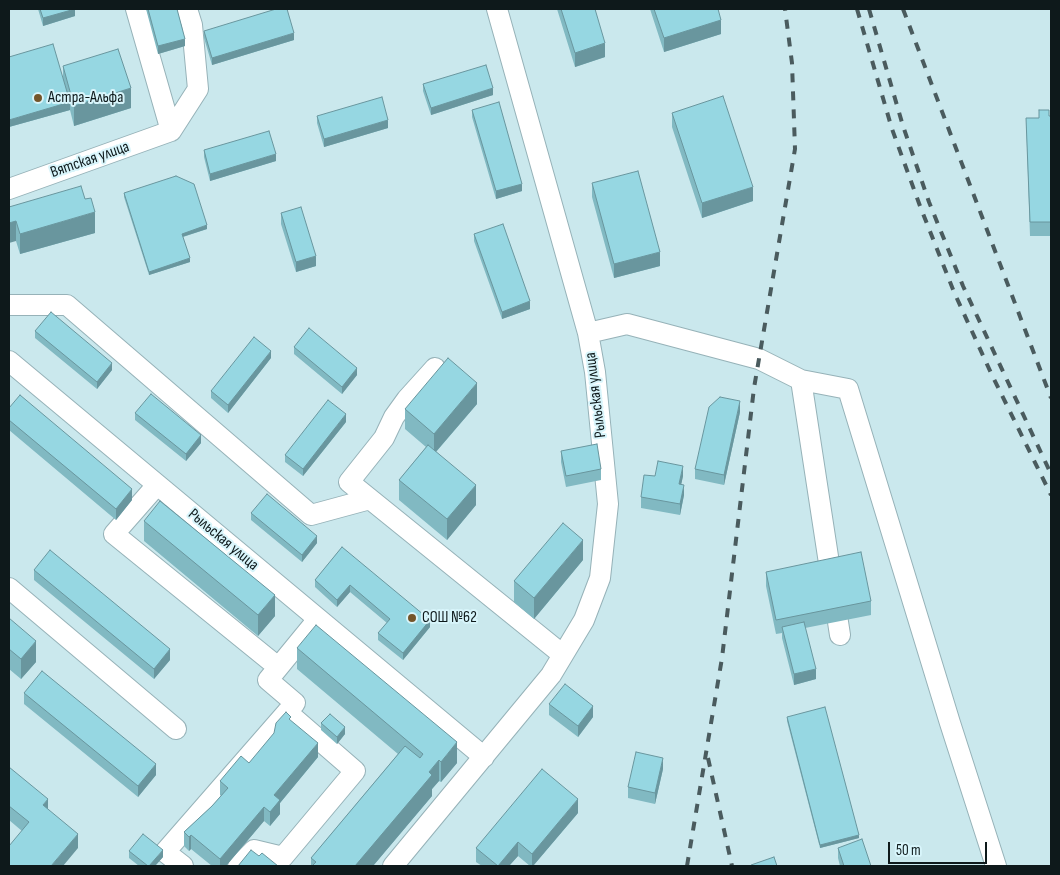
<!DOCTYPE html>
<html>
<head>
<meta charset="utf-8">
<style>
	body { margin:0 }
	#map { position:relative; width:1060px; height:875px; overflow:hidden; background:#cae8ed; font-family:"Sofia Sans Condensed",sans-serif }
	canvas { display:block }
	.frame { position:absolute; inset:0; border:10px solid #0e191b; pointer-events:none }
	.scale { position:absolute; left:888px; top:842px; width:99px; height:22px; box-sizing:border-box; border:2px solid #0e191b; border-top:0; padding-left:6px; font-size:15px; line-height:18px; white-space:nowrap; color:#0e191b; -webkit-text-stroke:4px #d8f5fb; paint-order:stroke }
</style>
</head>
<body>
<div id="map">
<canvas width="1060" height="875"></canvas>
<div class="frame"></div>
<div class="scale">50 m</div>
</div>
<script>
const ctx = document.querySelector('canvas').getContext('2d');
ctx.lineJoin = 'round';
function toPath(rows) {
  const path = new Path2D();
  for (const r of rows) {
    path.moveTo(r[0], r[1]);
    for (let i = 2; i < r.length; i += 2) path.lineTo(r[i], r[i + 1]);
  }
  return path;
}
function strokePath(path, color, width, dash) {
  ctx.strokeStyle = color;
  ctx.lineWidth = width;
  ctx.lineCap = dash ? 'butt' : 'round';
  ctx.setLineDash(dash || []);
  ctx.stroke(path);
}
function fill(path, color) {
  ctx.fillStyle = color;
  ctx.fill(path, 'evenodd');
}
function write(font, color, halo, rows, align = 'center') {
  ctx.font = font + ' "Sofia Sans Condensed",sans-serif';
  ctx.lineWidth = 4;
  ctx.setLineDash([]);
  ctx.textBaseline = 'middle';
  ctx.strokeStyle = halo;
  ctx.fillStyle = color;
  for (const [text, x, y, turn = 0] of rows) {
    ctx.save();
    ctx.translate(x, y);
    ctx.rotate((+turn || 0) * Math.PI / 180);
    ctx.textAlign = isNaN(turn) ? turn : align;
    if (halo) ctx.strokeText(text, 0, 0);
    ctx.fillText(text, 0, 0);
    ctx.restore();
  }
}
const minor = toPath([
	[136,9,171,131],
	[171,131,198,89,192,25,187,9],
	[9,189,171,131],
	[9,305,67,305,311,515,370,499],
	[588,333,627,324,759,359,801,380,840,635],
	[9,361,484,757],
	[435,368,407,399,394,417,384,438,349,482,563,655],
	[801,380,848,389,950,723,996,866],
	[157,485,114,534,278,667],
	[9,588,176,729],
	[183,866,165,852,295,703,268,680,318,619],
	[238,866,254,850,283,857,355,771,287,712],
	[393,866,551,675,584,620,600,578,608,504,595,372,588,333,497,9]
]);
strokePath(minor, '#96b2b8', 22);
strokePath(minor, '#fff', 20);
strokePath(toPath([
	[857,9,892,129,920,206,954,292,991,373,1051,495],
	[869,9,903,126,929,202,963,286,1051,474],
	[903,9,1051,398],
	[708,758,732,866],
	[687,866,722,658,754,388,795,149,792,63,785,9]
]), '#4a5b5e', 4, [9, 9]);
fill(toPath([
	[38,9,75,9,75,16,43,26],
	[146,9,177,9,185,46,158,54],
	[557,9,595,9,605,57,575,67],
	[650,9,718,9,721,34,664,52],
	[204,31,294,40,212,65,204,38],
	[63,66,131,108,74,126,70,110,9,127,63,80],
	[423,84,493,95,431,115,423,91],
	[472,110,522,191,496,199,472,117],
	[1039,110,1049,116,1051,116,1051,236,1030,236,1026,118,1039,118],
	[672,113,753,201,702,218,672,127],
	[317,116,388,128,324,147,317,123],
	[204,150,276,161,210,181,204,157],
	[592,183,660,266,614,278,592,197],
	[124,193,207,229,183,237,190,262,149,275,124,197],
	[9,207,95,233,20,254,16,241],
	[281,213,316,266,296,272,281,224],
	[474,234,530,309,502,319,474,241],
	[35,331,112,370,97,389,35,338],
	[294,347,357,375,342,394,294,354],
	[271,358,228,413,211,398,211,391],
	[477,404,436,452,476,505,447,540,399,500,399,480,426,447,405,429,405,409],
	[9,408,132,500,116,520,9,430],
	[740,412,724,485,695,479,695,469],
	[135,413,201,443,186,461,135,420],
	[346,422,303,476,285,462,285,455],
	[561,451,601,469,601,480,566,487,561,462],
	[655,476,683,476,681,484,684,495,680,515,641,508,641,497],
	[251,513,317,543,302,562,251,520],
	[144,521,275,616,258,636,144,541],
	[342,547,430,627,403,660,378,640,378,633,387,623,350,592,337,607,315,587,315,580],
	[583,560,534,619,514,602,514,581],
	[34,570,170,660,154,679,34,580],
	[766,572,871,601,871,615,805,628,816,679,794,685,782,638,782,633,776,634,766,586],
	[9,618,36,662,21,679,9,669],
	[297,648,457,763,441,782,439,781,432,789,432,796,373,866,311,866,311,858,398,754,297,669],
	[24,693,156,775,138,797,24,704],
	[549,704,593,717,578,737,549,715],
	[787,717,859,838,820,848,787,721],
	[291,721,318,757,280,803,280,814,270,826,264,821,226,866,212,866,191,849,189,851,184,846,184,832,212,806,221,796,220,795,220,781,249,763],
	[321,723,345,734,337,744,321,730],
	[9,767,48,809,78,848,22,831,9,820],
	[663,769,655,804,628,798,628,787],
	[578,813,533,866,530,866,518,856,509,866,482,866,476,862,476,848],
	[838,848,871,866,840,866,838,858],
	[129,851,163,857,155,866,139,866,129,858]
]), '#81b9c2');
fill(toPath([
	[75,9,75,16,43,26,43,18],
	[721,20,721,34,664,52,664,38],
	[294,33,294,40,212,65,212,58],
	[185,39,185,46,158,54,158,46],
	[605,43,605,57,575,67,575,53],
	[131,88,131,108,74,126,74,106],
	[493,88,493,95,431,115,431,108],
	[70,102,70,110,9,127,9,120],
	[388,120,388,128,324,147,324,139],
	[276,154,276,161,210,181,210,174],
	[522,184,522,191,496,199,496,191],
	[753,187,753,201,702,218,702,203],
	[95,212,95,233,20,254,20,234],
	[16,221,16,241,9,243,9,223],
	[207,225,207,229,182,237,182,234],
	[660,252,660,266,614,278,614,264],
	[316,256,316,266,296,272,296,262],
	[190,258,190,262,149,275,149,272],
	[530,301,530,309,502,319,502,312],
	[271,351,271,358,228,413,228,405],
	[112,363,112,370,97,389,97,382],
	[357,368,357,375,342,394,342,387],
	[477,383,477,404,434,454,434,434],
	[740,401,740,412,724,485,724,475],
	[346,414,346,422,303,476,303,469],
	[201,435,201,443,186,461,186,454],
	[683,466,683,476,679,495,679,484],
	[476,485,476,505,447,540,447,519],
	[684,485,684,495,680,515,680,504],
	[132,489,132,500,116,520,116,509],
	[317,536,317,543,302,562,302,555],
	[583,540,583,560,534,619,534,598],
	[350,585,350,592,337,607,337,600],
	[275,595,275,616,258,636,258,615],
	[430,620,430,627,403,660,403,653],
	[36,641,36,662,21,679,21,659],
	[170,649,170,660,154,679,154,669],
	[816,669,816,679,794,685,794,674],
	[593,706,593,717,578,737,578,726],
	[345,727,345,734,337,744,337,737],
	[457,742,457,763,441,782,441,762],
	[318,743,318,757,280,803,280,814,270,826,270,812,274,795],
	[663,758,663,769,655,804,655,793],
	[439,760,439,781,432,789,432,796,373,866,355,866],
	[156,764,156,775,138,797,138,786],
	[48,799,48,813,43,805],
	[578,799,578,813,533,866,532,866,532,854],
	[264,807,264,821,226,866,220,866,220,859],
	[78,834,78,848,63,866,51,866],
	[191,835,191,849,189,851,189,837],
	[859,835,859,838,820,848,820,845],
	[518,842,518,856,509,866,498,866],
	[163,850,163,857,155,866,149,866]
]), '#69969e');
const building = toPath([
	[40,9,75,9,43,18,40,9],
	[148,9,177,9,185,39,158,46,148,9],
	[276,9,287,9,294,33,212,58,204,31,276,9],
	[561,9,595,9,605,43,575,53,561,9],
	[654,9,718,9,721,20,664,38,654,9],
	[53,44,70,102,9,120,9,57,53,44],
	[118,49,131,88,74,106,63,66,118,49],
	[486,65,493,88,431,108,423,84,486,65],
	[723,96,753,187,702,203,672,113,723,96],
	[382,97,388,120,324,139,317,116,382,97],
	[499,102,522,184,496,191,472,110,499,102],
	[1039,110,1049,110,1049,116,1051,116,1051,222,1030,222,1026,118,1039,118,1039,110],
	[269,131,276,154,210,174,204,150,269,131],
	[638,171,660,252,614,264,592,183,638,171],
	[176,176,194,184,207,225,182,234,190,258,149,272,124,193,176,176],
	[81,186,85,199,91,198,95,212,20,234,16,221,9,223,9,207,81,186],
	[301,207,316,256,296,262,281,213,301,207],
	[503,224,530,301,502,312,474,234,503,224],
	[51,312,112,363,97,382,35,331,51,312],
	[309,328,357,368,342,387,294,347,309,328],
	[254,337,271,351,228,405,211,391,254,337],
	[448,358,477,383,434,434,405,409,448,358],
	[151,394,201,435,186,454,135,413,151,394],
	[20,395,132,489,116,509,9,420,9,408,20,395],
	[720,397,740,401,724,475,695,469,709,407,720,397],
	[328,400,346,414,303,469,285,455,328,400],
	[597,444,601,469,566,476,561,451,597,444],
	[428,445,476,485,447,519,399,480,428,445],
	[658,461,683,466,679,484,684,485,680,504,641,497,644,475,655,476,658,461],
	[267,494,317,536,302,555,251,513,267,494],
	[160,501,275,595,258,615,144,521,160,501],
	[563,523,583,540,534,598,514,581,563,523],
	[342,547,430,620,403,653,378,633,390,619,350,585,337,600,315,580,342,547],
	[50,550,170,649,154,669,34,570,50,550],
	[861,552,871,601,776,620,766,572,861,552],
	[9,618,36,641,21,659,9,649,9,618],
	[804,622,816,669,794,674,782,627,804,622],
	[316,625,457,742,441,762,439,760,429,772,432,775,355,866,312,866,316,862,311,858,405,746,420,758,423,754,297,648,316,625],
	[42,671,156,764,138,786,24,693,42,671],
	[565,684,593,706,578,726,549,704,565,684],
	[825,707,859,835,820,845,787,717,825,707],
	[286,712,291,717,289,719,318,743,274,795,280,800,270,812,264,807,220,859,191,835,189,837,184,832,212,806,228,788,220,781,241,756,249,763,274,733,276,723,286,712],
	[330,714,345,727,337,737,321,723,330,714],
	[636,752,663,758,655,793,628,787,636,752],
	[9,767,48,799,43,805,78,834,51,866,9,866,9,846,29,822,9,806,9,767],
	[542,769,578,799,532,854,518,842,498,866,476,848,542,769],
	[143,834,163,850,149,866,148,866,129,851,143,834],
	[862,839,871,866,844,866,838,848,862,839],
	[251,850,259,856,262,853,278,866,238,866,251,850],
	[774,857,777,866,752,866,751,865,774,857]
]);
fill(building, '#96d7e2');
strokePath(building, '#69969e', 1);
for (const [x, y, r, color] of [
	[38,98,5,"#74552a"],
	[412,618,5,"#74552a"]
]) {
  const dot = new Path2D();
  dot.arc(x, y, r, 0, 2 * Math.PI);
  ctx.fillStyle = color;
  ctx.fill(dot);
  strokePath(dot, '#d8f5fb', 2);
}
write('16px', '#0e191b', '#d8f5fb', [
	["Астра-Альфа",48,98],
	["СОШ №62",422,618]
], 'left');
write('16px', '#0e191b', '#d8f5fb', [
	["Вятская улица",90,160,-19],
	["Рыльская улица",596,395,-97],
	["Рыльская улица",223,540,40]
]);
</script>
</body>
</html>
